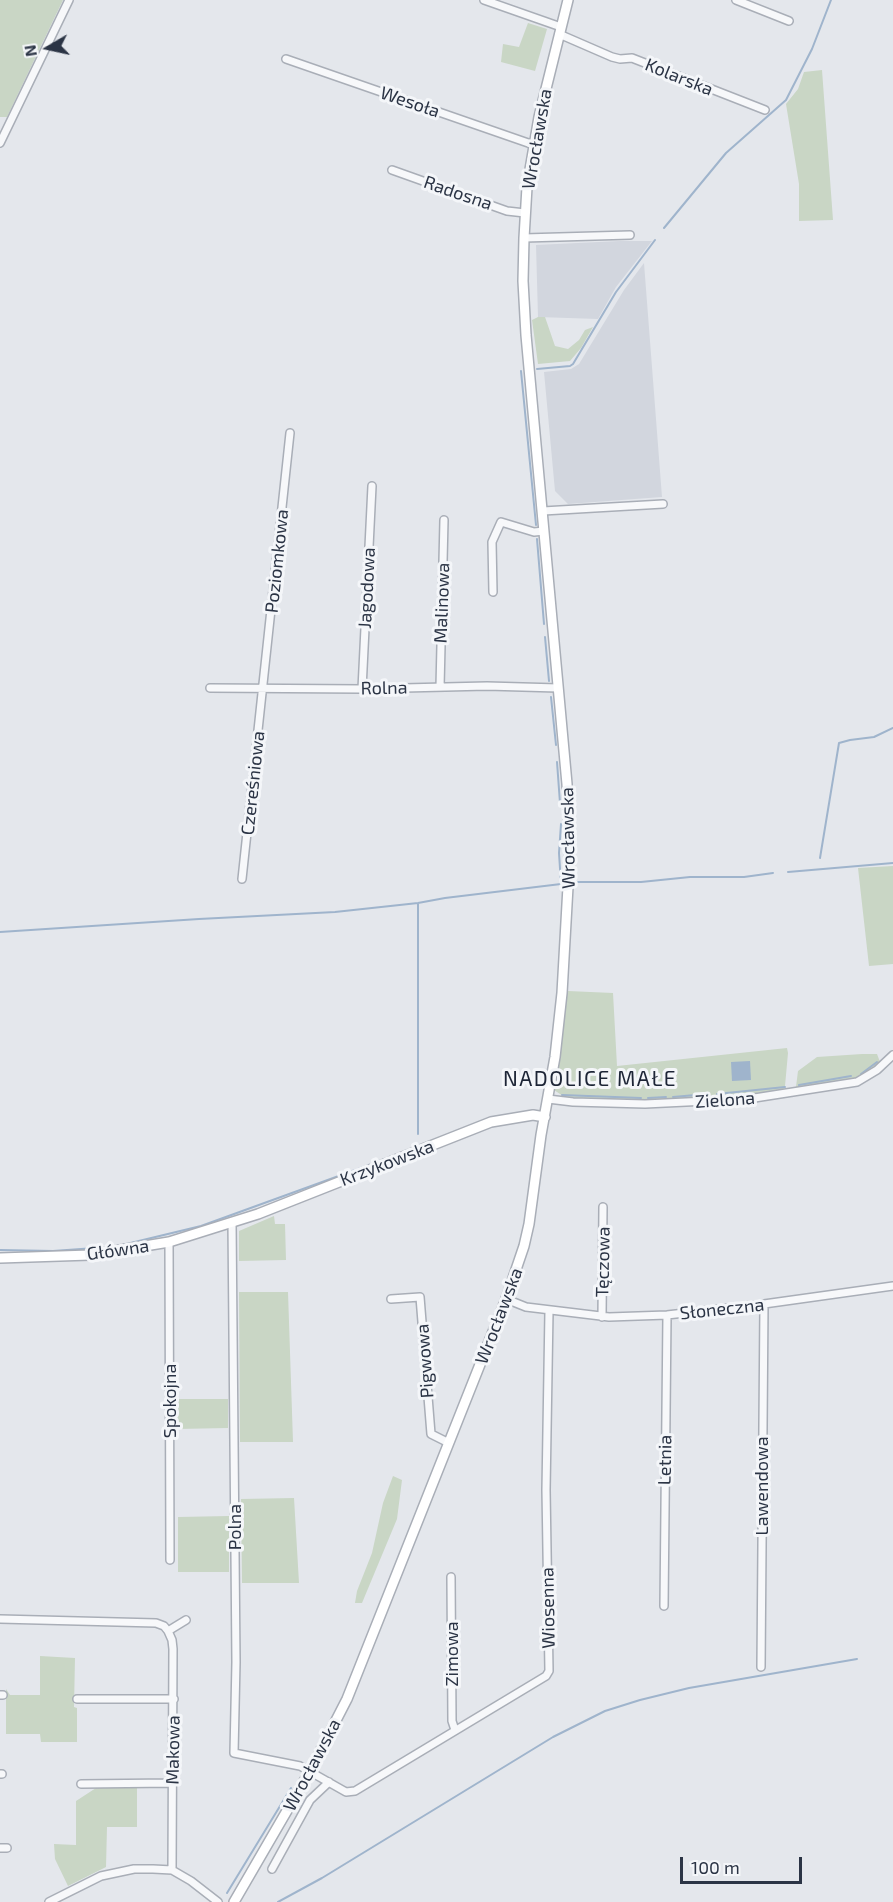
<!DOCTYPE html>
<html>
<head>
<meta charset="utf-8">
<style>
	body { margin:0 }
	#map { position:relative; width:893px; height:1902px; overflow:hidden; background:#e4e7ec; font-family:"Exo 2",sans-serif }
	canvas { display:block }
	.north { position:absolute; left:18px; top:18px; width:60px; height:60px; -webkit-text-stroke:4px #f4f6f9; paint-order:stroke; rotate:261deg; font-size:16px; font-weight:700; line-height:24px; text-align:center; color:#2b3445 }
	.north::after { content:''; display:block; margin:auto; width:21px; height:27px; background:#2b3445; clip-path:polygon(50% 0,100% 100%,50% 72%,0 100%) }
	.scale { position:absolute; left:680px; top:1857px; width:122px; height:27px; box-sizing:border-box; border:3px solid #2b3445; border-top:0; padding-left:8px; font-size:18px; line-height:21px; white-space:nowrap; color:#2b3445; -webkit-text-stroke:4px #f4f6f9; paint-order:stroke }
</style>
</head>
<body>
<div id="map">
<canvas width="893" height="1902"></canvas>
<div class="north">N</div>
<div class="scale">100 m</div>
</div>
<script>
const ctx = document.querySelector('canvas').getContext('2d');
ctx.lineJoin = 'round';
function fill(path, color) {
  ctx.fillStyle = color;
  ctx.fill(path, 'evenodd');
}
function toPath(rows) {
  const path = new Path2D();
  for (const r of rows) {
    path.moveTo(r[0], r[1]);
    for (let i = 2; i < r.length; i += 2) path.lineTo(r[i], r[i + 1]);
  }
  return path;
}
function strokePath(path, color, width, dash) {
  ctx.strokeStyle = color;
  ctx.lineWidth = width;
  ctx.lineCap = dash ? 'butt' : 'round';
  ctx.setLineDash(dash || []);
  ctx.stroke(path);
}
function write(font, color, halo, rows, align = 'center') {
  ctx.font = font + ' "Exo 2",sans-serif';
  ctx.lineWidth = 6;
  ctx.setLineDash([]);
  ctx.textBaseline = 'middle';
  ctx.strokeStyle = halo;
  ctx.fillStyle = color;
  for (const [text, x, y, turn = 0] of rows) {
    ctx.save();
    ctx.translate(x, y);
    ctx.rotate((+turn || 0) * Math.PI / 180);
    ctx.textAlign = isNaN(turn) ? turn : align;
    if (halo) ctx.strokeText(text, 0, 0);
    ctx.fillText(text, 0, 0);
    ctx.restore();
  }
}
fill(toPath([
	[620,241,652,241,616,287,598,319,538,317,536,245],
	[644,263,662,497,568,504,555,491,544,372,571,369,579,364,624,290]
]), '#d2d6de');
fill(toPath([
	[0,0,63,0,7,117,0,117],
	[528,23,547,29,535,71,501,62,503,44,519,47],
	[822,70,833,220,799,221,799,184,786,104,798,89,804,72],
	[538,317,545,317,555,346,568,349,579,340,585,330,593,327,581,348,570,361,538,364,532,320],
	[893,866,893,964,869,966,858,868],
	[568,991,613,993,617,1066,787,1048,788,1053,785,1086,783,1090,710,1098,642,1100,566,1098,554,1090,559,1063,567,992],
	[862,1054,877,1054,880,1062,862,1076,848,1080,796,1087,798,1071,817,1057],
	[274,1216,275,1224,285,1224,286,1260,239,1261,239,1231],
	[239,1292,288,1292,293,1442,240,1442],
	[177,1399,228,1399,228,1428,177,1429],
	[393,1476,402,1480,397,1519,362,1603,355,1603,357,1591,372,1553,383,1503],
	[294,1498,299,1583,242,1583,241,1499],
	[229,1516,229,1572,178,1572,178,1517],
	[40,1656,75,1658,74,1707,77,1708,77,1742,41,1742,40,1734,6,1734,6,1689,10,1695,40,1695],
	[96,1788,137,1788,137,1827,107,1827,106,1867,68,1886,55,1859,54,1844,76,1845,76,1801]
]), '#c9d6c5');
fill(toPath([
	[750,1061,751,1080,732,1081,731,1062]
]), '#9fb4cc');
strokePath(toPath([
	[664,228,726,153,786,100,812,49,831,0],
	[537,369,570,366,573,364,616,292,655,240],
	[521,371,536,525],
	[537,539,544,624],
	[545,637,549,681],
	[551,697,556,745],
	[557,762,560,803],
	[820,858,839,743,850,740,874,737,893,728],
	[788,872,893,863],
	[578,882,641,882,690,877,744,877,773,873],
	[0,932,199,919,335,912,418,903,445,898,561,884,559,853,561,824],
	[861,1074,877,1062],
	[799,1085,851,1076],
	[717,1094,785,1087],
	[562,1095,641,1098],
	[673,1097,707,1094],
	[648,1098,666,1097],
	[418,1134,418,903],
	[118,1246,201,1226,391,1157],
	[0,1250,53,1251,109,1247],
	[227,1893,291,1788],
	[278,1902,322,1878,553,1737,605,1711,640,1700,689,1688,857,1659]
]), '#9fb4cc', 2);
const street = toPath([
	[484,0,561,27],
	[736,0,789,21],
	[559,34,612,57,620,59,632,58,765,110],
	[286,59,534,145],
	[0,143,69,0],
	[392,170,507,211,525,213],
	[524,238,630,235],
	[543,511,663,504],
	[493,592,492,542,501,522,534,532,544,531],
	[440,687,444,520],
	[210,688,362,689,487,686,558,688],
	[362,689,372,486],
	[242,879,290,433],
	[548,1099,573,1102,645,1104,748,1099,857,1082,877,1070,893,1055],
	[232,1222,236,1662,234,1753,300,1766,346,1792,355,1791,546,1676,549,1671,546,1490,549,1311],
	[169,1242,170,1560],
	[391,1299,420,1297,431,1434,449,1443],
	[506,1299,526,1307,609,1317,667,1315,764,1304,893,1286],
	[602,1317,603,1207],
	[451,1577,452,1721,455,1730],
	[664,1606,667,1315],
	[0,1619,156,1623,164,1626,168,1631,172,1640,173,1649,172,1870],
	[168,1631,186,1620],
	[761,1667,764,1304],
	[0,1695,3,1695],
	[77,1699,174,1699],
	[0,1774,2,1774],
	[81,1784,172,1783],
	[0,1848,7,1848],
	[272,1869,310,1800,329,1782],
	[49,1902,101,1876,134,1869,153,1869,172,1870,191,1881,218,1902]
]);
const secondary = toPath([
	[0,1258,90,1255,169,1242,258,1214,491,1122,533,1115,545,1117],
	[234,1902,310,1771,347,1699,506,1299,524,1246,529,1224,541,1135,555,1057,562,993,570,851,567,784,526,335,523,281,524,238,527,187,539,117,568,0]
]);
strokePath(street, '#a9aeb7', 10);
strokePath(secondary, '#a9aeb7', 12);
strokePath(street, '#f7f8fa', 7);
strokePath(secondary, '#fff', 9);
write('18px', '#2b3445', '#f4f6f9', [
	["Kolarska",679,77,22],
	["Wesoła",410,102,19],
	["Wrocławska",537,139,-80],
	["Radosna",458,193,19],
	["Poziomkowa",277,561,-84],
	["Jagodowa",367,588,-87],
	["Malinowa",442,603,-88],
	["Rolna",384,688,-1],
	["Czereśniowa",253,783,-84],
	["Wrocławska",568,838,-91],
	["Zielona",725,1100,-4],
	["Krzykowska",387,1163,-21],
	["Główna",118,1250,-8],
	["Tęczowa",603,1262,-89],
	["Słoneczna",722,1309,-6],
	["Wrocławska",499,1316,-69],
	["Pigwowa",425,1361,-94],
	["Spokojna",170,1401,-90],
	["Letnia",665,1460,-89],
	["Lawendowa",762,1486,-90],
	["Polna",235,1527,-90],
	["Wiosenna",548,1608,-91],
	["Zimowa",452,1654,-90],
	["Makowa",173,1750,-89],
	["Wrocławska",312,1765,-62]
]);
ctx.letterSpacing = '1.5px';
write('21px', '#1d2536', '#f4f6f9', [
	["NADOLICE MAŁE",590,1079]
]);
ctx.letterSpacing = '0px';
</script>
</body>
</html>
